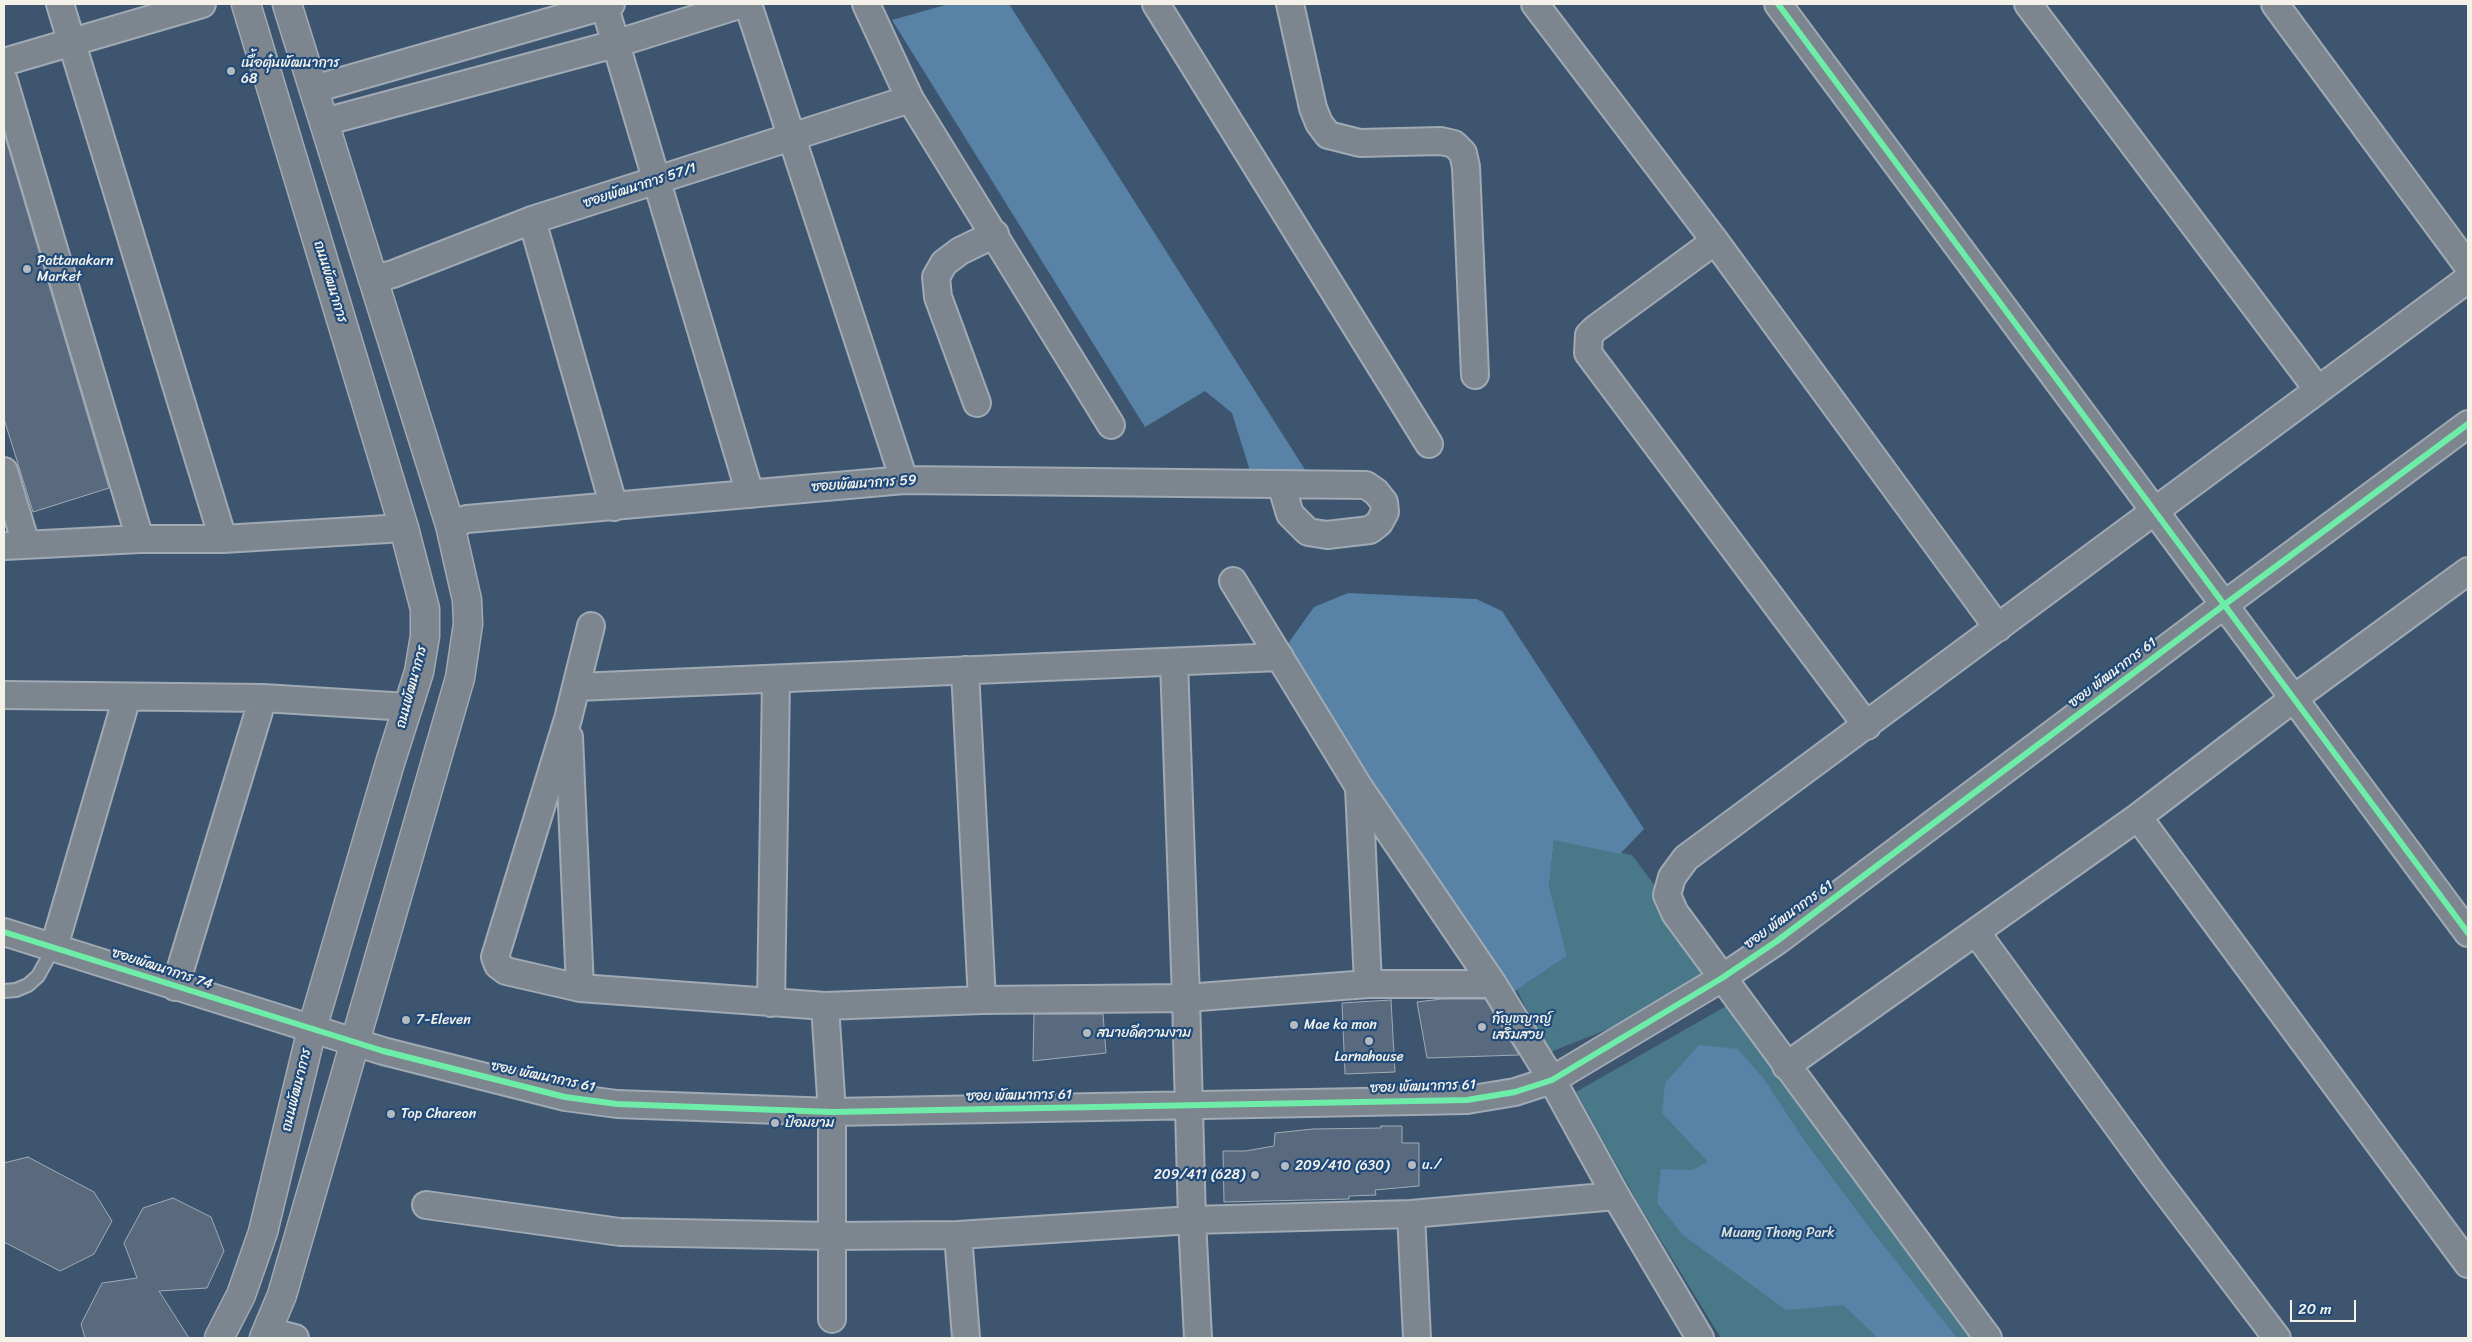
<!DOCTYPE html>
<html>
<head>
<meta charset="utf-8">
<style>
	body { margin:0 }
	#map { position:relative; width:2472px; height:1342px; overflow:hidden; background:#3e556f; font-family:Sriracha,sans-serif }
	canvas { display:block }
	.frame { position:absolute; inset:0; border:5px solid #f4f1e8; pointer-events:none }
	.scale { position:absolute; left:2290px; top:1300px; width:66px; height:22px; box-sizing:border-box; border:2px solid #f4f1e8; border-top:0; padding-left:6px; font-size:15px; line-height:18px; white-space:nowrap; color:#f4f1e8; -webkit-text-stroke:4px #1f4a7a; paint-order:stroke }
</style>
</head>
<body>
<div id="map">
<canvas width="2472" height="1342"></canvas>
<div class="frame"></div>
<div class="scale">20 m</div>
</div>
<script>
const ctx = document.querySelector('canvas').getContext('2d');
ctx.lineJoin = 'round';
function fill(path, color) {
  ctx.fillStyle = color;
  ctx.fill(path, 'evenodd');
}
function toPath(rows) {
  const path = new Path2D();
  for (const r of rows) {
    path.moveTo(r[0], r[1]);
    for (let i = 2; i < r.length; i += 2) path.lineTo(r[i], r[i + 1]);
  }
  return path;
}
function strokePath(path, color, width, dash) {
  ctx.strokeStyle = color;
  ctx.lineWidth = width;
  ctx.lineCap = dash ? 'butt' : 'round';
  ctx.setLineDash(dash || []);
  ctx.stroke(path);
}
function write(font, color, halo, rows, align = 'center') {
  ctx.font = font + ' Sriracha,"Playpen Sans Thai",sans-serif';
  ctx.lineWidth = 4.5;
  ctx.setLineDash([]);
  ctx.textBaseline = 'middle';
  ctx.strokeStyle = halo;
  ctx.fillStyle = color;
  for (const [text, x, y, turn = 0] of rows) {
    ctx.save();
    ctx.translate(x, y);
    ctx.rotate((+turn || 0) * Math.PI / 180);
    ctx.textAlign = isNaN(turn) ? turn : align;
    if (halo) ctx.strokeText(text, 0, 0);
    ctx.fillText(text, 0, 0);
    ctx.restore();
  }
}
fill(toPath([
	[1554,839,1632,855,1726,982,1548,1053,1517,990,1567,956,1549,886],
	[1735,1001,1978,1338,1721,1338,1638,1203,1576,1092]
]), '#497888');
fill(toPath([
	[949,4,1009,4,1309,476,1250,471,1232,413,1205,391,1145,427,892,20],
	[1348,593,1476,599,1502,611,1644,829,1620,854,1554,840,1549,886,1567,956,1508,996,1287,645,1314,607],
	[1699,1045,1738,1049,1764,1079,1804,1140,1872,1231,1957,1338,1878,1338,1843,1305,1786,1310,1683,1235,1657,1203,1661,1169,1692,1170,1708,1162,1662,1113,1665,1083]
]), '#5883a7');
const building = toPath([
	[4,133,109,488,33,512,4,419,4,133],
	[1442,999,1485,999,1519,1055,1427,1058,1417,1002,1442,999],
	[1391,1000,1395,1072,1345,1074,1342,1003,1391,1000],
	[1034,1014,1103,1014,1106,1053,1033,1061,1034,1014],
	[1381,1126,1402,1126,1402,1143,1419,1143,1419,1186,1375,1190,1376,1195,1349,1196,1349,1199,1224,1202,1223,1151,1245,1151,1274,1146,1275,1133,1313,1129,1381,1128,1381,1126],
	[28,1157,94,1192,112,1221,94,1254,60,1271,4,1242,4,1163,28,1157],
	[173,1198,211,1217,224,1251,207,1288,159,1291,189,1338,85,1338,81,1324,102,1283,137,1278,124,1243,143,1208,173,1198]
]);
fill(building, '#5a6a7e');
strokePath(building, '#a0aab4', 1);
const lane = toPath([
	[4,991,16,990,28,985,38,976,54,947]
]);
const street = toPath([
	[60,4,223,539],
	[604,4,750,494],
	[748,4,904,480],
	[866,4,910,99,1111,425],
	[1156,4,1429,444],
	[1290,4,1313,108,1319,123,1328,135,1360,143,1441,141,1454,144,1463,153,1466,167,1475,375],
	[1535,4,1715,241,1998,628],
	[1778,4,2468,933],
	[2028,4,2318,390],
	[2275,4,2468,266],
	[4,62,202,4],
	[4,81,140,539],
	[314,89,611,4],
	[324,122,615,44,742,4],
	[532,220,614,507],
	[1715,241,1595,329,1589,335,1588,353,1867,726],
	[373,279,393,274,532,220,910,99],
	[977,403,938,297,936,277,944,263,960,251,995,234],
	[4,471,26,544],
	[450,525,467,519,904,480,1366,485,1376,492,1384,502,1385,512,1379,523,1370,530,1327,535,1308,532,1290,514,1281,484],
	[4,546,140,539,223,539,404,528],
	[1233,581,1359,787,1493,984,1552,1080,1616,1196,1700,1338],
	[591,626,568,719,495,957,498,965,506,971,580,988,825,1006,982,1000,1186,998,1368,984,1493,984],
	[1174,662,1186,998,1192,1220,1198,1338],
	[965,670,982,1000],
	[577,687,1280,657],
	[4,695,263,698,408,707],
	[569,737,580,988],
	[1359,787,1368,984],
	[2138,817,2468,1264],
	[4,932,383,1051,565,1097,617,1104,832,1112,1467,1100,1515,1092,1552,1080,1722,978,1777,941,2224,605,2468,424],
	[1976,932,2154,1176,2277,1338],
	[54,947,127,697],
	[175,987,263,698],
	[771,1003,776,680],
	[825,1006,832,1112,832,1319],
	[1786,1066,2138,817,2293,699,2468,571],
	[426,1205,620,1232,832,1236,958,1235,1192,1220,1411,1214,1616,1196],
	[1411,1214,1417,1338],
	[958,1235,966,1338],
	[267,1331,295,1338],
	[1988,1338,1675,913,1667,895,1672,877,1686,858,2468,279]
]);
const secondary = toPath([
	[219,1338,241,1295,263,1232,312,1029,390,763,419,672,425,636,425,609,404,528,246,4],
	[264,1338,282,1295,460,678,468,624,467,600,450,525,287,4]
]);
strokePath(lane, '#a0aab4', 16);
strokePath(street, '#a0aab4', 30);
strokePath(secondary, '#a0aab4', 31);
strokePath(lane, '#7d868f', 12);
strokePath(street, '#7d868f', 26);
strokePath(secondary, '#7d868f', 28);
strokePath(toPath([
	[1778,4,2468,933],
	[4,932,383,1051,565,1097,617,1104,832,1112,1467,1100,1515,1092,1552,1080,1722,978,1777,941,2224,605,2468,424]
]), '#6deda7', 6);
for (const [x, y, r, color] of [
	[231,71,5,"#b4babe"],
	[27,269,5,"#b4babe"],
	[406,1020,5,"#b4babe"],
	[1294,1025,5,"#b4babe"],
	[1482,1027,5,"#b4babe"],
	[1087,1033,5,"#b4babe"],
	[1369,1041,5,"#b4babe"],
	[391,1114,5,"#b4babe"],
	[775,1123,5,"#b4babe"],
	[1412,1165,5,"#b4babe"],
	[1285,1166,5,"#b4babe"],
	[1255,1175,5,"#b4babe"]
]) {
  const dot = new Path2D();
  dot.arc(x, y, r, 0, 2 * Math.PI);
  ctx.fillStyle = color;
  ctx.fill(dot);
  strokePath(dot, '#1f4a7a', 2);
}
write('14px', '#f4f1e8', '#1f4a7a', [
	["เนื้อตุ๋นพัฒนาการ",241,63],
	["68",241,79],
	["Pattanakarn",37,261],
	["Market",37,277],
	["กัญชญาญ์",1492,1019],
	["เสริมสวย",1492,1035],
	["7-Eleven",416,1020],
	["Mae ka mon",1304,1025],
	["สบายดีความงาม",1097,1033],
	["Larnahouse",1369,1057,"center"],
	["Top Chareon",401,1114],
	["ป้อมยาม",785,1123],
	["u./",1422,1165],
	["209/410 (630)",1295,1166],
	["209/411 (628)",1245,1175,"right"]
], 'left');
write('14px', '#f4f1e8', '#1f4a7a', [
	["ซอยพัฒนาการ 57/1",640,186,-18],
	["ถนนพัฒนาการ",330,282,73],
	["ซอยพัฒนาการ 59",864,484,-4],
	["ซอย พัฒนาการ 61",2113,673,-37],
	["ถนนพัฒนาการ",412,687,-75],
	["ซอย พัฒนาการ 61",1789,915,-36],
	["ซอยพัฒนาการ 74",162,969,18],
	["ซอย พัฒนาการ 61",543,1077,12],
	["ซอย พัฒนาการ 61",1423,1087,-2],
	["ถนนพัฒนาการ",297,1090,-76],
	["ซอย พัฒนาการ 61",1019,1096,-1]
]);
write('14px', '#dbe0da', '#1f4a7a', [
	["Muang Thong Park",1778,1233]
]);
</script>
</body>
</html>
